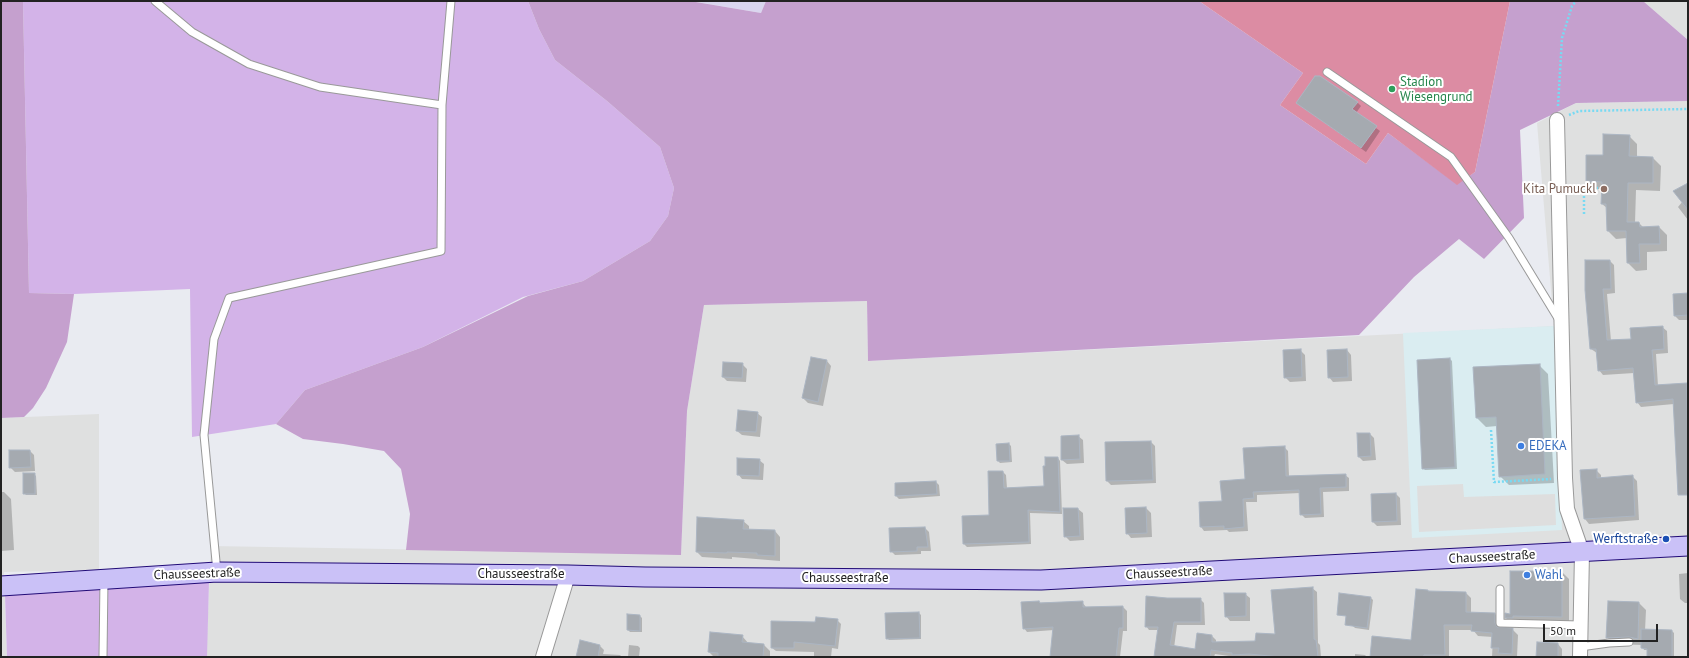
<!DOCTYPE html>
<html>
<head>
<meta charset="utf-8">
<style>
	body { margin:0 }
	#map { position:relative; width:1689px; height:658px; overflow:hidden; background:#e9ebf1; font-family:"PT Sans",sans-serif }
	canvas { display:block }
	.frame { position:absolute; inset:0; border:2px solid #222; pointer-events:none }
	.scale { position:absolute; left:1543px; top:624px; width:115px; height:18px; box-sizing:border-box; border:2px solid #222; border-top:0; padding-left:5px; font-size:12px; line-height:14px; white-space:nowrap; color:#222; -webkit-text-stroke:3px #fff; paint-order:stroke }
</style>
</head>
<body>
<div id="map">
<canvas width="1689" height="658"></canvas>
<div class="frame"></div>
<div class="scale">50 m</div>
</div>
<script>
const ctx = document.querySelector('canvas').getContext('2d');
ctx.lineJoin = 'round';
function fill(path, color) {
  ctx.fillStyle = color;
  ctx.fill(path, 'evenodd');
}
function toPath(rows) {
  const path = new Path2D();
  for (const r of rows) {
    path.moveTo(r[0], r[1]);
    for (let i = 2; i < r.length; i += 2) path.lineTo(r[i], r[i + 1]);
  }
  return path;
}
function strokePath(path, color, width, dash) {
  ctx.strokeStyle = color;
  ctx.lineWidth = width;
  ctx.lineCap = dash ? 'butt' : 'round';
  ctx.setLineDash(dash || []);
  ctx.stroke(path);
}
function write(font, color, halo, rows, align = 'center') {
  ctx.font = font + ' "PT Sans",sans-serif';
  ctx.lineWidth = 4;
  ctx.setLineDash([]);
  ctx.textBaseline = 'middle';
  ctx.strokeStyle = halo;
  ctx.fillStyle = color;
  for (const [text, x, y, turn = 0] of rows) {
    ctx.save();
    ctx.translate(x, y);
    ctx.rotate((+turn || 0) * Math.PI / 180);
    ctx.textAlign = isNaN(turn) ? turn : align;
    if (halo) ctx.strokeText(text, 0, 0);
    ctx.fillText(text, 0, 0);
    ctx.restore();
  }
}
fill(toPath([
	[1643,1,1688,1,1688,40],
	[1688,101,1688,657,206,657,211,546,681,554,687,411,704,305,867,301,868,361,1554,326,1537,123,1576,103],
	[99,414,99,570,4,572,7,657,1,657,1,418]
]), '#dfe0e0');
fill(toPath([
	[1554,326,1562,530,1412,538,1403,333]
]), '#daedf1');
fill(toPath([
	[691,1,766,1,761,13]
]), '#dad6ef');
fill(toPath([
	[23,1,528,1,539,29,555,60,607,101,660,147,674,188,668,216,650,241,583,281,523,297,423,347,305,390,276,424,192,437,190,289,74,294,29,293],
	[209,582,207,657,7,657,5,595]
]), '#d3b3e8');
fill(toPath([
	[1,1,23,1,29,293,74,294,67,342,46,388,33,408,24,417,1,418],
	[528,1,690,1,761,13,766,1,1199,1,1303,73,1280,105,1366,164,1388,133,1457,184,1475,172,1510,1,1643,1,1688,40,1688,101,1576,103,1520,130,1524,218,1484,259,1459,239,1414,277,1359,335,868,361,867,301,704,305,687,411,681,555,406,550,410,514,401,469,384,451,343,444,303,439,276,424,305,390,423,347,528,296,583,281,650,241,668,216,674,188,660,147,607,101,555,60,539,29]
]), '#c5a0ce');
fill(toPath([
	[1199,1,1510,1,1475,172,1457,185,1388,133,1366,164,1280,105,1303,73]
]), '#dc8ca3');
fill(toPath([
	[1463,484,1464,497,1555,494,1556,525,1419,532,1417,486]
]), '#dedede');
fill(toPath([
	[1357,102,1361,106,1356,113,1380,131,1366,152,1297,103],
	[1629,136,1637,144,1637,158,1653,158,1661,166,1660,191,1636,190,1635,223,1639,223,1644,228,1659,227,1667,235,1667,251,1647,252,1647,270,1636,271,1628,263,1627,238,1616,239,1608,231,1607,208,1602,204,1603,189,1595,189,1587,181,1604,156],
	[1688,184,1688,220,1678,207,1683,201],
	[1610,261,1614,265,1615,293,1607,294,1611,341,1632,340,1662,327,1667,331,1668,353,1656,354,1658,386,1688,384,1688,477,1674,404,1641,407,1637,402,1634,373,1603,375,1599,370,1597,353,1591,349,1586,290],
	[1688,294,1688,320,1679,320,1675,316],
	[1300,350,1305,355,1306,381,1290,382,1285,377],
	[1347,350,1351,355,1352,381,1333,382,1329,377],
	[812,358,827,361,831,366,823,406,808,403,803,398],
	[1450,359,1452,361,1457,469,1425,470,1423,468],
	[742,364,747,369,746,382,727,381,723,377],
	[1539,365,1548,374,1554,483,1509,485,1500,476,1497,426,1486,427,1477,418],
	[757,413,762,417,760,437,742,435,737,431],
	[1370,434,1374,438,1376,460,1363,461,1359,457],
	[1078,436,1083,440,1084,463,1067,464,1062,460],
	[1151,442,1155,446,1156,483,1111,485,1107,481],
	[1009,444,1011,446,1012,462,1000,463,998,461],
	[1284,447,1288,451,1289,476,1345,475,1349,478,1349,491,1323,492,1324,517,1305,518,1301,514,1300,493,1257,495,1257,502,1246,502,1248,531,1229,532,1227,530,1204,531,1201,527,1223,502],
	[30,451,34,455,35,471,15,472,10,467],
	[1058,458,1060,461,1062,514,1030,513,1031,544,967,547,964,544,990,516,1003,472,1006,475,1007,488,1045,487,1046,467],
	[759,460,764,464,763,480,742,479,738,474],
	[1596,470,1601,475,1601,478,1632,476,1637,481,1639,520,1589,524,1585,519,1581,471],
	[34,474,36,476,37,495,26,495,24,493],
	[936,482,939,485,940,496,899,499,896,496,896,484],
	[1,492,4,492,11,499,14,550,1,551],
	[1396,494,1400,498,1401,525,1377,526,1373,522],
	[1146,508,1151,513,1152,537,1131,538,1127,533,1126,509],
	[1064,509,1078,509,1083,513,1084,540,1070,541,1065,536],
	[743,521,749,526,749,531,775,531,780,537,780,561,732,557,732,559,702,557,697,552],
	[925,528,929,532,931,551,921,551,921,554,895,555,891,551],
	[1562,572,1569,579,1569,623,1513,625,1506,618],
	[1688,573,1688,603,1685,603,1680,599,1679,574],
	[1312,588,1317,592,1318,643,1320,645,1321,657,1236,657,1215,654,1214,657,1195,657,1212,636,1216,640,1216,643,1256,642,1276,635],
	[1429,592,1466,593,1471,598,1471,613,1495,614,1500,619,1500,628,1512,629,1518,635,1517,657,1492,657,1493,637,1478,636,1473,630,1449,630,1449,657,1398,657,1412,641],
	[1245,594,1250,598,1250,621,1230,621,1226,616],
	[1371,598,1373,600,1369,630,1355,628,1353,626],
	[1200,599,1204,603,1205,625,1177,625,1174,648,1185,657,1155,657,1159,630,1149,630,1146,626],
	[1082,602,1086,607,1123,607,1127,611,1127,631,1123,631,1120,657,1051,657,1054,630,1027,632,1024,628,1022,603],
	[1609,602,1639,603,1646,610,1645,631,1672,631,1674,633,1674,657,1648,657,1648,650,1644,650,1642,645,1614,644,1607,637],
	[919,613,921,615,921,639,889,640,887,638],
	[628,615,640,616,642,618,642,632,630,632,628,630],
	[837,620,841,624,838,649,832,648,831,657,814,657,814,652,776,651,772,648,816,623],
	[742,636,749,644,764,645,770,651,770,657,714,657,709,652],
	[580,642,600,646,604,650,603,654,620,655,622,657,577,657],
	[1558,644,1562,649,1562,657,1537,657],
	[629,645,638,646,640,648,639,657,628,657],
	[1355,654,1365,655,1367,657,1355,657]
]), '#0003');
const building = toPath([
	[1315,76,1320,76,1358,102,1352,109,1377,126,1361,148,1296,103,1315,76],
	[1603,134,1630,135,1629,156,1653,157,1653,183,1628,183,1627,222,1639,222,1640,227,1659,226,1660,244,1639,244,1640,263,1627,263,1626,231,1607,231,1606,204,1601,204,1602,182,1586,181,1586,155,1603,155,1603,134],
	[1688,183,1688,210,1673,191,1688,183],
	[1585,260,1610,260,1611,289,1603,289,1607,340,1631,339,1630,328,1663,326,1664,349,1652,350,1655,385,1687,383,1688,495,1678,495,1673,399,1636,403,1633,368,1598,371,1596,349,1590,349,1585,290,1585,260],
	[1688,293,1688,315,1674,316,1673,294,1688,293],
	[1301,349,1302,377,1284,378,1283,350,1301,349],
	[1347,349,1348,377,1328,378,1327,350,1347,349],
	[811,357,827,360,818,402,802,398,811,357],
	[1450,358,1455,467,1422,469,1417,360,1450,358],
	[723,362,743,363,742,378,722,377,723,362],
	[1540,364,1545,474,1499,477,1496,417,1476,418,1473,367,1540,364],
	[738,410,758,412,756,432,736,431,738,410],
	[1357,433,1370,433,1371,456,1358,457,1357,433],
	[1079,435,1080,459,1061,460,1061,436,1079,435],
	[1151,441,1153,480,1106,481,1105,442,1151,441],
	[1009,443,1010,461,997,461,996,444,1009,443],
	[1285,446,1286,476,1346,474,1346,487,1320,488,1321,514,1300,515,1299,490,1253,492,1254,498,1243,499,1244,527,1224,529,1224,526,1200,527,1199,502,1222,501,1220,481,1245,479,1243,448,1285,446],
	[9,450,30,450,31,467,9,468,9,450],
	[1045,457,1058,457,1060,512,1028,510,1029,542,963,544,962,516,989,515,988,471,1003,471,1004,488,1044,486,1043,466,1045,466,1045,457],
	[737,458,760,459,759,476,737,475,737,458],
	[1597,469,1597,478,1633,475,1635,516,1584,519,1580,470,1597,469],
	[23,473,35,473,35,494,23,494,23,473],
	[936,481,937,494,895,496,895,483,936,481],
	[1396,493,1397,521,1372,522,1371,494,1396,493],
	[1146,507,1147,533,1126,534,1125,508,1146,507],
	[1063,508,1078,508,1080,536,1064,537,1063,508],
	[697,517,744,520,743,529,775,530,775,556,757,555,757,553,727,552,727,553,696,552,697,517],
	[925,527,928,547,917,547,917,551,890,552,889,528,925,527],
	[1510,571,1562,571,1562,617,1513,616,1513,618,1505,618,1505,613,1510,614,1510,571],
	[1313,587,1314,639,1316,640,1318,657,1280,657,1249,654,1232,655,1232,653,1211,650,1210,657,1154,657,1158,627,1145,627,1146,596,1167,598,1201,598,1201,622,1174,622,1170,645,1195,649,1197,633,1212,635,1212,642,1255,641,1256,633,1275,634,1271,590,1313,587],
	[1416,589,1428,590,1428,591,1466,592,1466,612,1495,613,1495,623,1497,627,1513,628,1512,654,1498,653,1499,648,1491,648,1492,633,1471,631,1472,625,1444,625,1445,655,1424,655,1423,657,1370,657,1372,636,1411,640,1416,589],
	[1224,593,1246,593,1246,616,1225,617,1224,593],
	[1339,593,1371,597,1367,628,1345,625,1346,616,1337,615,1339,593],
	[1039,601,1040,603,1083,601,1083,607,1123,606,1123,628,1119,628,1116,657,1050,657,1053,627,1023,629,1021,602,1039,601],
	[1608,601,1639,602,1638,639,1629,637,1606,638,1608,601],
	[919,612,920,638,886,639,885,613,919,612],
	[627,614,640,615,640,631,627,630,627,614],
	[816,617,838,619,835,646,794,642,794,648,771,648,771,621,815,622,816,617],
	[1641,629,1672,630,1672,657,1647,657,1647,649,1641,648,1641,629],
	[710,632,743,635,742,642,764,644,763,657,718,657,718,653,708,652,710,632],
	[580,640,600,645,598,657,576,657,580,640],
	[1537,642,1558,643,1558,657,1536,657,1537,642]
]);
fill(building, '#a5aab0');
strokePath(building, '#acb6c3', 1);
const service = toPath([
	[155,1,192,32,249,64,320,87,442,105],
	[1327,72,1451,157,1509,238,1559,320],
	[217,572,204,435,214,339,229,298,441,251,442,105,451,1],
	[1500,589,1500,623,1580,625],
	[1580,647,1609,643,1629,642],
	[103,657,104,579]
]);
const minor = toPath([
	[1557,120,1565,478,1567,509,1582,552,1580,657],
	[543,657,568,575]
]);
const secondary = toPath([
	[1,586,217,572,568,575,645,577,1041,580,1688,546]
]);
strokePath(service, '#999', 9);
strokePath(minor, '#999', 16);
strokePath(secondary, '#210b77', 21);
strokePath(toPath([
	[1558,106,1562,38,1572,6,1576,1],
	[1569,115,1579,111,1688,109],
	[1573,188,1598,188],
	[1584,214,1584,188],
	[1491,430,1494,482,1551,479]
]), '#78daf3', 2.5, [2, 2]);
strokePath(service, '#fff', 7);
strokePath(minor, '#fff', 14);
strokePath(secondary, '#cac1f7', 19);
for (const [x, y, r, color] of [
	[1392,89,4,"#2e9e5b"],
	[1604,189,4,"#8d6e63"],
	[1521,446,4,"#3f7fe0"],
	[1666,539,4,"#1a4fb4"],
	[1527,575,4,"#3f7fe0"]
]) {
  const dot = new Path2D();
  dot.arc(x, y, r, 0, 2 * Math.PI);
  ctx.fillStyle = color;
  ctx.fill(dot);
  strokePath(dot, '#fff', 1.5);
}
write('13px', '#27864d', '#fff', [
	["Stadion",1400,82],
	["Wiesengrund",1400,97]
], 'left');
write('13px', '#785e54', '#fff', [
	["Kita Pumuckl",1596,189]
], 'right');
write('13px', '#366cbe', '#fff', [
	["EDEKA",1529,446],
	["Wahl",1535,575]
], 'left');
write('13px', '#164399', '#fff', [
	["Werftstraße",1658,539]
], 'right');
write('13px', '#222', '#fff', [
	["Chausseestraße",1492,557,-3],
	["Chausseestraße",1169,573,-3],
	["Chausseestraße",197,574,-2],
	["Chausseestraße",521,574],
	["Chausseestraße",845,578]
]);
</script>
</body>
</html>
